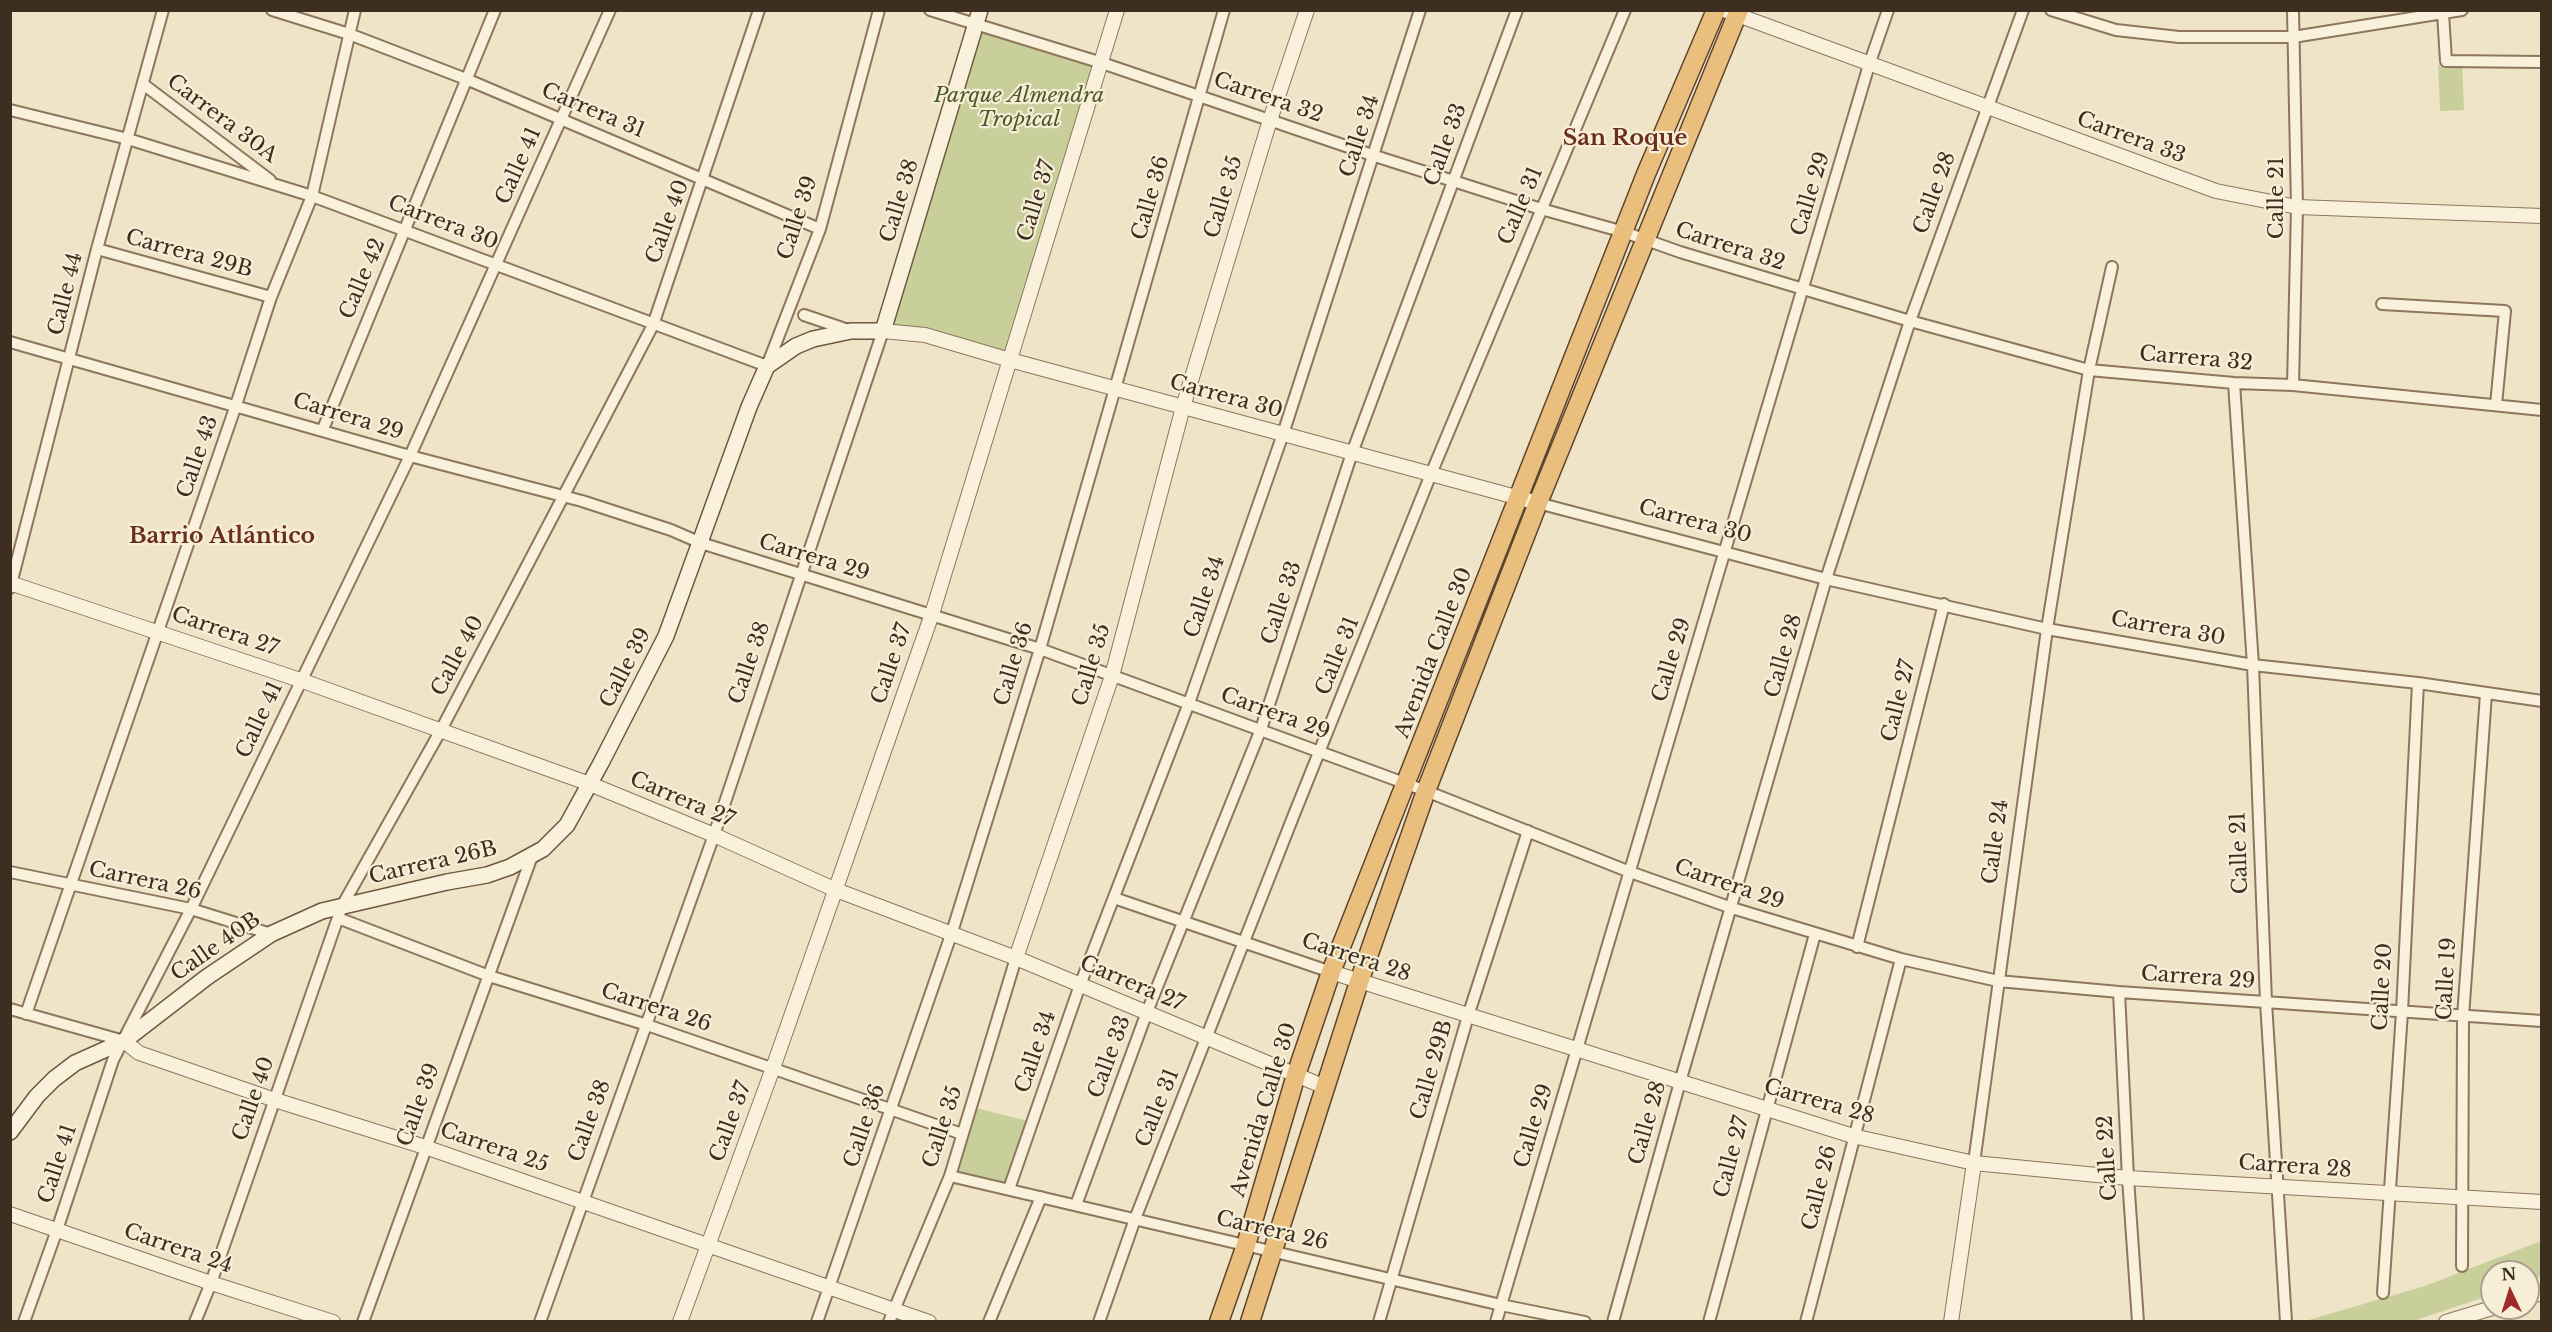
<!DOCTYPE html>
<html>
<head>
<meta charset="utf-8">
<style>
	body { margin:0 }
	#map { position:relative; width:2552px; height:1332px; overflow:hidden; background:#f0e4c8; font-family:"Libre Baskerville",serif }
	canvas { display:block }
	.frame { position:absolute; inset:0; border:12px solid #3d2e20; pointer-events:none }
	.north { position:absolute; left:2480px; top:1260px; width:60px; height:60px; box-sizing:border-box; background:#f7eed8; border:2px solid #ada18e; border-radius:50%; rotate:356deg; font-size:16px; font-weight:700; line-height:24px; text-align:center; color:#3d2e20 }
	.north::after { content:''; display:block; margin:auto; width:21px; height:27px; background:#9e2a2b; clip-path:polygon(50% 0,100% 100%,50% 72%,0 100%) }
</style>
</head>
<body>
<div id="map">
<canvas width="2552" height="1332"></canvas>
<div class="frame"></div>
<div class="north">N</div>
</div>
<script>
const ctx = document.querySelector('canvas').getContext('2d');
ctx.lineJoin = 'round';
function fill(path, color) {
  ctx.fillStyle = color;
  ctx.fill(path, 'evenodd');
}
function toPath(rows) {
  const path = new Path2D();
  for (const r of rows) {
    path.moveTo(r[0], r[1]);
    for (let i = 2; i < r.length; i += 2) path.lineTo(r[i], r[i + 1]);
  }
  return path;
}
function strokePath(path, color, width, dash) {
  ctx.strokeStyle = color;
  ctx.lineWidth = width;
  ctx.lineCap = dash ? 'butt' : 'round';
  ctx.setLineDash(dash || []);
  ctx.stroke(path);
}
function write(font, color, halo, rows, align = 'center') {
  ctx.font = font + ' "Libre Baskerville",serif';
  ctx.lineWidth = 4.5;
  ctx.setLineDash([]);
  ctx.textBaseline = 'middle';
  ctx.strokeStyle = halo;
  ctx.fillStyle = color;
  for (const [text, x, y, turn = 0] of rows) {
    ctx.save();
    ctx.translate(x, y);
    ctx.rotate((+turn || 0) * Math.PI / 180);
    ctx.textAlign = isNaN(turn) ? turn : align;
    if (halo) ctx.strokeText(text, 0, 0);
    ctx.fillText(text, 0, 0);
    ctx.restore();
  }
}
fill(toPath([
	[976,24,1102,63,1010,360,883,331],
	[2462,63,2464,110,2440,111,2438,65],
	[972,1107,1032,1122,1009,1189,950,1176],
	[2541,1241,2541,1276,2528,1282,2528,1272,2492,1272,2491,1295,2413,1321,2305,1321,2425,1286]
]), '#c9cf9b');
const minor = toPath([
	[272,10,349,34,466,79,820,229],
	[930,10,1102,63,1375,156,1541,209,1624,232,1680,252,1910,321,2089,370,2234,383,2293,385,2542,410],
	[2051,10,2116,30,2179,37,2293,37,2462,10],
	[2293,10,2297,207,2293,385],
	[2443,13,2446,61,2542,62],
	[143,84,270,180],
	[10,110,128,139,312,196,767,366,820,229,879,10],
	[97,249,271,297],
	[2382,304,2505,311,2496,405],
	[804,315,851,331],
	[10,342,410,456,582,501,671,530,701,543,1040,649,1426,791,1630,872,1732,908,1901,959,1998,981,2119,992,2542,1021],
	[2234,383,2253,665,2266,1002,2286,1322],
	[323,429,495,10],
	[1538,503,1826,579,2047,629,2253,665,2418,683,2542,701],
	[10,588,97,249,163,10],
	[10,872,191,909,271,934],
	[1114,898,1331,972],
	[338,918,489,976,647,1025,962,1134],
	[1857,947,1944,604],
	[2119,992,2128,1178,2138,1322],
	[10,1009,124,1041],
	[26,1014,236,405,271,297,312,196,355,10],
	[1974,1163,2047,629,2089,370,2112,267],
	[950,1176,1501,1305,1585,1322],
	[1009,1189,1080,985,1189,703,1283,434,1420,10],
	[1076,1205,1147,1012,1261,729,1352,453,1517,10],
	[2462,1266,2463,1017,2486,694],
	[2383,1293,2402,1012,2418,683],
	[24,1322,57,1230,113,1060,191,909,410,456,610,10],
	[195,1322,211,1283,342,906,441,730,653,325,759,10],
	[363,1322,532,856],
	[540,1322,714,835,883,331],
	[817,1322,952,932,1040,649,1224,10],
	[889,1322,950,1176,1016,958],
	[989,1322,1041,1197],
	[1099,1322,1135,1219,1293,817,1431,474,1625,10],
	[1379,1322,1468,1016,1528,831],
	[1496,1322,1869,65,1888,10],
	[1613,1322,1680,1082,1826,579,1910,321,2023,10],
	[1709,1322,1815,934],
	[1806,1322,1901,959]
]);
const tertiary = toPath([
	[1724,10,2216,191,2297,207,2542,216],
	[883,331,925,335,1010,360,1538,503],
	[10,583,300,680,590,784,714,835,836,890,1016,958,1325,1087],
	[1016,958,1112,676,1183,407,1270,120,1307,10],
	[1331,972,1853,1136,1974,1163,2128,1178,2542,1202],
	[124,1041,139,1053,275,1100,425,1147,929,1322],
	[10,1214,211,1283,333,1322],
	[2528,1297,2542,1293],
	[680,1322,773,1068,932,614,1117,10],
	[1951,1322,1974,1163],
	[2446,1322,2492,1308]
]);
const secondary = toPath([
	[10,1132,37,1096,54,1079,75,1063,124,1041,207,977,271,934,322,911,447,882,487,875,510,867,543,849,567,825,601,763,666,636,749,407,767,366,796,346,813,339,851,331,883,331,980,10]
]);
const trunk = toPath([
	[1219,1322,1246,1245,1296,1075,1331,972,1646,174,1716,10],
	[1250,1322,1359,982,1426,791,1538,503,1739,10]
]);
strokePath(minor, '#8d765c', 14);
strokePath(tertiary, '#8d765c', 16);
strokePath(secondary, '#6f573f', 18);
strokePath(trunk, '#5b4430', 21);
strokePath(minor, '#faf1dc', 10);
strokePath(tertiary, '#faf1dc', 14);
strokePath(secondary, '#faf1dc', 15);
strokePath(trunk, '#eabe7c', 18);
write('italic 21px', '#4d5a26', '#f7eed8', [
	["Parque Almendra",1019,96],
	["Tropical",1019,120]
]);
write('21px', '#3d2e20', '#f7eed8', [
	["Carrera 32",1268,98,19],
	["Carrera 31",593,111,23],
	["Carrera 30A",222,119,37],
	["Calle 34",1360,136,-72],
	["Carrera 33",2131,138,20],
	["Calle 33",1446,145,-70],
	["Calle 41",519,166,-66],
	["Calle 28",1935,193,-70],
	["Calle 29",1811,194,-73],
	["Calle 35",1224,197,-73],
	["Calle 36",1151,198,-74],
	["Calle 21",2277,198,-90],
	["Calle 38",900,201,-73],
	["Calle 37",1037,201,-73],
	["Calle 31",1521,206,-67],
	["Calle 39",798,218,-72],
	["Calle 40",668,222,-70],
	["Carrera 30",443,223,21],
	["Carrera 32",1730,247,18],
	["Carrera 29B",189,254,15],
	["Calle 42",363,279,-67],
	["Calle 44",66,294,-76],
	["Carrera 32",2196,359,5],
	["Carrera 30",1226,397,15],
	["Carrera 29",348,417,17],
	["Calle 43",198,457,-71],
	["Carrera 30",1695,522,15],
	["Carrera 29",814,558,17],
	["Calle 34",1205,597,-71],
	["Calle 33",1282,603,-72],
	["Carrera 30",2168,629,10],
	["Carrera 27",225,632,19],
	["Avenida Calle 30",1434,653,-69],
	["Calle 40",458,656,-62],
	["Calle 31",1338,656,-68],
	["Calle 28",1784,656,-74],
	["Calle 29",1672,660,-73],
	["Calle 38",750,663,-71],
	["Calle 37",892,664,-71],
	["Calle 36",1014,664,-73],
	["Calle 35",1092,665,-73],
	["Calle 39",626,668,-63],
	["Calle 27",1899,701,-76],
	["Carrera 29",1275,714,20],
	["Calle 41",260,720,-65],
	["Carrera 27",682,800,23],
	["Calle 24",1996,842,-82],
	["Calle 21",2240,853,-92],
	["Carrera 26B",433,863,-13],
	["Carrera 26",145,881,12],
	["Carrera 29",1729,885,19],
	["Calle 40B",216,947,-35],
	["Carrera 28",1356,958,18],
	["Carrera 29",2198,978,4],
	["Calle 19",2447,979,-87],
	["Carrera 27",1132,984,23],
	["Calle 20",2383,987,-87],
	["Carrera 26",656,1008,18],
	["Calle 34",1036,1052,-71],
	["Calle 33",1110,1057,-70],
	["Calle 29B",1432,1070,-74],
	["Calle 40",254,1099,-71],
	["Carrera 28",1819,1102,16],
	["Calle 39",419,1105,-70],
	["Calle 31",1158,1108,-68],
	["Avenida Calle 30",1264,1110,-73],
	["Calle 38",590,1121,-70],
	["Calle 37",731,1122,-70],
	["Calle 28",1648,1123,-74],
	["Calle 36",865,1126,-71],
	["Calle 29",1534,1126,-73],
	["Calle 35",943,1127,-72],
	["Carrera 25",494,1148,19],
	["Calle 27",1732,1157,-75],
	["Calle 22",2108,1158,-93],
	["Calle 41",58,1164,-72],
	["Carrera 28",2295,1167,4],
	["Calle 26",1820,1188,-76],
	["Carrera 26",1272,1231,13],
	["Carrera 24",178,1249,19]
]);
write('bold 22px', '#6b2e1e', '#f7eed8', [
	["San Roque",1625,139],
	["Barrio Atlántico",222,537]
]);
</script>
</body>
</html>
